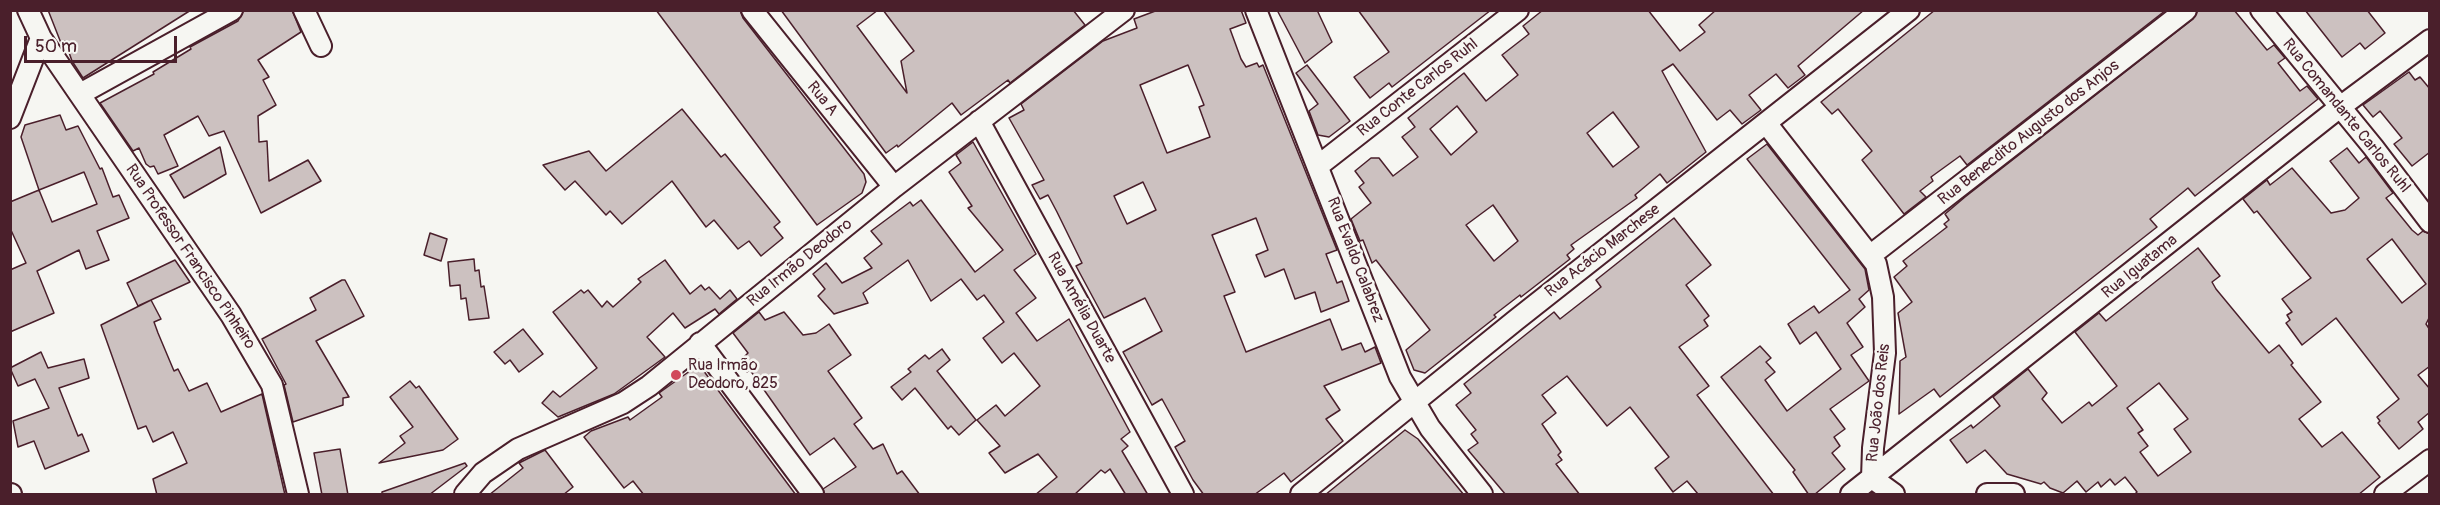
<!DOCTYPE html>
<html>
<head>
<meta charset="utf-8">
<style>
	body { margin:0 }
	#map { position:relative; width:2440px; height:505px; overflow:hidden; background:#f6f6f2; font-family:Pangolin,sans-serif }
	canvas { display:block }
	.frame { position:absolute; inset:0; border:12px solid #4a1f2b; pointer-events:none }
	.scale { position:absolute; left:24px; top:36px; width:153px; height:27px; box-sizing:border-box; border:3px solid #4a1f2b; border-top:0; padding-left:8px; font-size:18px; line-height:21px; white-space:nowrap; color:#4a1f2b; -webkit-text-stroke:4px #f6f6f2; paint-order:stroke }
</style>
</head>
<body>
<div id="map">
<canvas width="2440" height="505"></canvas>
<div class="frame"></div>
<div class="scale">50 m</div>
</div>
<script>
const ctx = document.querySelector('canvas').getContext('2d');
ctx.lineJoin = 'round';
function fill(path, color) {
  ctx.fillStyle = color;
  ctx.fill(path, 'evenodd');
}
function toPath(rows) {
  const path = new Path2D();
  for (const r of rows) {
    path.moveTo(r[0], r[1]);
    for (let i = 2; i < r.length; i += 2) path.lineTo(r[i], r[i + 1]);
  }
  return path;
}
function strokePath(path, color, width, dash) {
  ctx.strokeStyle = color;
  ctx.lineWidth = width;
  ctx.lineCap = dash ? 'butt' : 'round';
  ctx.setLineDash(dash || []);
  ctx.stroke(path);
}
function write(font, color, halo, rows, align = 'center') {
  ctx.font = font + ' Pangolin,sans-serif';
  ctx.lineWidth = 5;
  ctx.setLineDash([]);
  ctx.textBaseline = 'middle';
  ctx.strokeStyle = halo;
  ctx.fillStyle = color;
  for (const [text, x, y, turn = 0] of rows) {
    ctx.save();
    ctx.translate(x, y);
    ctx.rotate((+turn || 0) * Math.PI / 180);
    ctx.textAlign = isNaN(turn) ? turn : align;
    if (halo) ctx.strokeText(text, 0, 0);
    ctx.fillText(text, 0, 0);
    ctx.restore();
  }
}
const building = toPath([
	[48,10,191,10,83,78,72,61,65,41,61,43,48,10],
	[244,10,292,10,301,32,258,60,269,77,263,80,276,105,258,116,259,142,267,141,269,181,308,160,321,181,261,213,224,131,209,136,198,116,164,135,178,166,158,174,154,166,150,167,146,164,139,148,133,151,100,103,154,74,153,72,191,49,190,47,238,21,244,10],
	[656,10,740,10,743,18,864,174,866,182,862,193,817,225,656,10],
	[781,10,878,10,857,26,907,93,901,61,914,51,883,10,1073,10,1085,25,1010,83,1008,80,961,115,952,103,898,147,897,145,886,153,781,10],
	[1158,10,1241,10,1246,23,1230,29,1241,59,1246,67,1257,63,1259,67,1263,65,1337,250,1326,254,1337,283,1342,281,1349,301,1321,312,1315,292,1295,299,1284,269,1265,277,1256,255,1268,250,1256,218,1212,235,1235,292,1224,296,1246,352,1330,319,1342,350,1361,343,1365,352,1375,347,1381,363,1324,386,1340,410,1326,419,1343,441,1291,482,1284,473,1254,495,1204,495,1193,480,1175,447,1185,441,1162,399,1152,405,1123,352,1162,331,1145,298,1104,318,1076,266,1082,263,1057,212,1048,195,1040,199,1032,185,1044,180,1009,118,1024,110,1021,104,1103,41,1137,28,1134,19,1158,10],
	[1188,65,1204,105,1199,107,1210,137,1167,153,1140,85,1188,65],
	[1143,182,1156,210,1127,224,1114,196,1143,182],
	[1277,10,1317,10,1332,42,1305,63,1277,10],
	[1358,10,1491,10,1392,87,1389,83,1370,98,1354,77,1389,52,1358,10],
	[1543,10,1648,10,1680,51,1705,32,1699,25,1716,10,1864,10,1798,66,1805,75,1788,88,1776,74,1749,95,1761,110,1742,124,1730,110,1717,120,1673,64,1662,71,1706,152,1667,183,1660,174,1635,195,1637,198,1571,245,1574,249,1567,255,1570,259,1521,297,1520,295,1494,315,1496,317,1425,373,1414,370,1406,350,1430,330,1376,260,1372,263,1363,240,1360,241,1351,219,1371,203,1359,187,1364,183,1355,171,1371,158,1379,158,1393,176,1418,157,1402,137,1415,127,1408,118,1464,73,1486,101,1518,75,1502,55,1529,34,1523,26,1543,10],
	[1457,106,1477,132,1451,155,1430,129,1457,106],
	[1613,112,1639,147,1613,167,1587,133,1613,112],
	[1493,205,1518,241,1494,261,1466,225,1493,205],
	[1935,10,2166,10,1967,165,1960,156,1931,177,1933,181,1920,191,1926,197,1904,214,1862,160,1872,151,1838,109,1832,114,1821,102,1935,10],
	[2198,10,2234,10,2267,50,2274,45,2285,58,2278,63,2300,91,2307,86,2318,99,2195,196,2188,188,2150,219,2157,227,1940,397,1934,389,1899,414,1900,361,1906,357,1898,313,1912,302,1894,277,1907,266,1903,261,1947,227,1944,224,1949,220,1945,214,1965,197,2193,19,2198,10],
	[2305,10,2367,10,2385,33,2365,49,2360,43,2342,57,2305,10],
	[1307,65,1350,121,1329,137,1318,135,1309,111,1318,104,1296,73,1307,65],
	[2409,72,2415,80,2420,77,2430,89,2430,152,2412,166,2394,144,2402,138,2380,111,2373,117,2363,105,2409,72],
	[682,109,721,157,725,154,780,222,774,227,783,238,761,256,749,241,738,249,714,220,706,227,672,181,622,224,610,211,606,215,575,181,565,190,543,165,589,151,606,171,682,109],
	[60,115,66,130,78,126,100,169,102,168,113,197,119,195,129,218,97,231,109,260,86,269,79,250,37,271,54,313,10,332,10,270,26,263,10,228,10,202,39,190,21,137,25,125,60,115],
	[84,172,97,204,52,222,39,190,84,172],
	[973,142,1036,254,1014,270,1036,298,1016,313,1037,341,1069,319,1130,432,1121,439,1128,446,1122,451,1148,495,1126,495,1110,469,1105,473,1101,470,1074,495,1035,495,1057,477,1038,454,1005,473,989,453,1000,446,977,420,996,405,1005,416,1040,386,1014,353,1002,363,983,338,1004,322,984,295,977,300,961,279,931,301,908,260,863,293,868,303,834,314,818,296,825,289,813,274,826,263,842,283,872,268,864,258,882,244,871,231,910,202,913,206,921,200,975,272,1003,250,968,208,972,206,949,172,961,163,956,155,973,142],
	[1767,144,1865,269,1869,290,1859,299,1865,307,1847,323,1863,347,1851,355,1869,381,1830,409,1845,429,1834,437,1840,446,1832,453,1845,469,1814,495,1809,495,1793,472,1795,470,1721,377,1760,346,1771,358,1766,362,1775,372,1765,380,1787,411,1841,369,1816,332,1800,344,1788,324,1814,306,1819,313,1850,290,1747,159,1767,144],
	[220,147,226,174,184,198,170,175,220,147],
	[2347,148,2359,163,2366,157,2393,193,2386,198,2412,230,2418,235,2423,231,2430,234,2430,316,2426,324,2430,330,2430,366,2418,375,2430,389,2430,412,2418,422,2423,429,2399,449,2378,423,2380,421,2377,417,2399,399,2336,318,2302,345,2286,323,2290,320,2287,315,2292,312,2282,299,2311,278,2257,211,2254,213,2243,199,2267,180,2270,185,2292,168,2331,213,2345,210,2359,198,2330,161,2347,148],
	[2392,239,2426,284,2402,303,2367,259,2392,239],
	[1674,218,1711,265,1686,285,1709,316,1704,320,1708,326,1679,347,1709,386,1697,395,1774,495,1698,494,1687,481,1673,492,1655,468,1669,457,1630,407,1607,426,1567,376,1542,395,1556,413,1542,424,1561,452,1558,455,1562,460,1556,464,1580,495,1506,495,1468,450,1478,443,1471,434,1476,430,1456,405,1471,393,1464,384,1554,312,1560,319,1601,287,1596,280,1674,218],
	[430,233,447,239,441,261,424,255,430,233],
	[2198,248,2220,276,2212,282,2216,289,2269,353,2279,345,2293,363,2291,365,2321,402,2299,419,2322,447,2342,432,2380,477,2358,495,2134,495,2137,492,2125,477,2115,485,2110,479,2101,487,2098,482,2086,492,2077,481,2063,493,2050,488,2044,482,2041,484,2007,474,1985,450,1967,463,1950,440,1971,425,1973,428,2000,406,1993,397,2028,369,2047,393,2042,399,2062,423,2089,402,2092,406,2117,386,2075,332,2099,313,2106,321,2198,248],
	[2159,383,2188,419,2174,429,2191,452,2158,476,2140,452,2148,446,2138,433,2143,430,2127,408,2159,383],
	[474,259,475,271,479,270,481,287,484,286,489,318,469,320,466,298,461,299,460,285,450,286,448,262,474,259],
	[175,260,190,282,138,306,127,283,175,260],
	[665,260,690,294,701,285,705,290,709,287,720,299,730,290,737,299,719,314,715,309,685,328,673,313,647,337,665,357,614,394,558,417,542,403,553,391,560,397,597,368,553,312,581,290,584,293,588,290,602,307,607,301,613,307,641,282,638,279,665,260],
	[342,280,345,280,364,316,316,341,349,397,343,398,343,405,293,422,284,385,286,384,262,339,316,310,310,298,342,280],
	[151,300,161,319,154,322,158,333,174,371,178,369,189,391,207,383,221,412,262,394,285,495,157,495,153,479,187,463,173,432,153,442,146,426,138,429,101,325,151,300],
	[759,312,765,320,784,312,803,335,816,333,829,324,851,355,828,371,862,418,854,424,873,449,883,444,897,474,902,471,920,495,825,495,823,489,856,467,834,438,810,455,750,370,747,372,740,361,748,353,733,333,759,312],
	[523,329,543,354,519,372,510,360,505,364,494,352,523,329],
	[942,349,950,360,937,371,976,420,959,435,951,426,948,429,915,388,902,400,891,387,911,372,908,369,925,355,929,359,942,349],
	[41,352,48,368,84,359,89,378,59,388,78,436,82,434,89,451,45,469,34,441,18,447,13,421,49,408,35,379,18,386,10,368,41,352],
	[694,368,703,370,796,495,644,495,633,481,624,488,584,437,591,431,628,417,630,420,662,397,659,393,694,368],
	[410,381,416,388,419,386,458,439,443,450,379,463,405,443,400,436,413,427,390,397,410,381],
	[1405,430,1418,439,1464,495,1325,495,1405,430],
	[340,449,348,495,322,495,314,453,340,449],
	[545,450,573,487,563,495,489,495,523,468,519,463,545,450],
	[465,463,467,466,429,495,382,495,382,492,465,463]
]);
fill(building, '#ccc1c0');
strokePath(building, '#4a1f2b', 1.5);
const street = toPath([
	[28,10,41,38,231,315,272,385,298,494],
	[304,10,321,46],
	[752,10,894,187],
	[1256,10,1400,377,1430,428,1482,494],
	[2261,10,2373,147,2430,222],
	[80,94,232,10],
	[10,118,41,38],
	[979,121,1183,494],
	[1766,123,1876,264,1883,297,1885,353,1873,448,1872,478,1894,494],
	[1318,166,1518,10],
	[1871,255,2186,10],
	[700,343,813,494],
	[10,494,11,494],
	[465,494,483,473,518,449,623,403,649,386,894,187,1124,10],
	[1301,494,1516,320,1909,10],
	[1851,494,2340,107,2430,40],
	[1987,494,2014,494],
	[2385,494,2430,460]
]);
strokePath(street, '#4a1f2b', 24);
strokePath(street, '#f6f6f2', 20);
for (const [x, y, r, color] of [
	[676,375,6,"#d1495b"]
]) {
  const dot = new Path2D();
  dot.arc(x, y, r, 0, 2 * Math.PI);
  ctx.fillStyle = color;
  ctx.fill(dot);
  strokePath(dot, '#f6f6f2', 2);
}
write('16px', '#4a1f2b', '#f6f6f2', [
	["Rua Conte Carlos Ruhl",1418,88,-38],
	["Rua A",822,99,51],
	["Rua Comandante Carlos Ruhl",2346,116,51],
	["Rua Benecdito Augusto dos Anjos",2029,133,-38],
	["Rua Acácio Marchese",1603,251,-38],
	["Rua Professor Francisco Pinheiro",190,257,56],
	["Rua Evaldo Calabrez",1355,260,69],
	["Rua Irmão Deodoro",800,263,-39],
	["Rua Iguatama",2140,267,-39],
	["Rua Amélia Duarte",1081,308,61],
	["Rua João dos Reis",1879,403,-84]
]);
write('16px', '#4a1f2b', '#f6f6f2', [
	["Rua Irmão",688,366],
	["Deodoro, 825",688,384]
], 'left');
</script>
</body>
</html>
